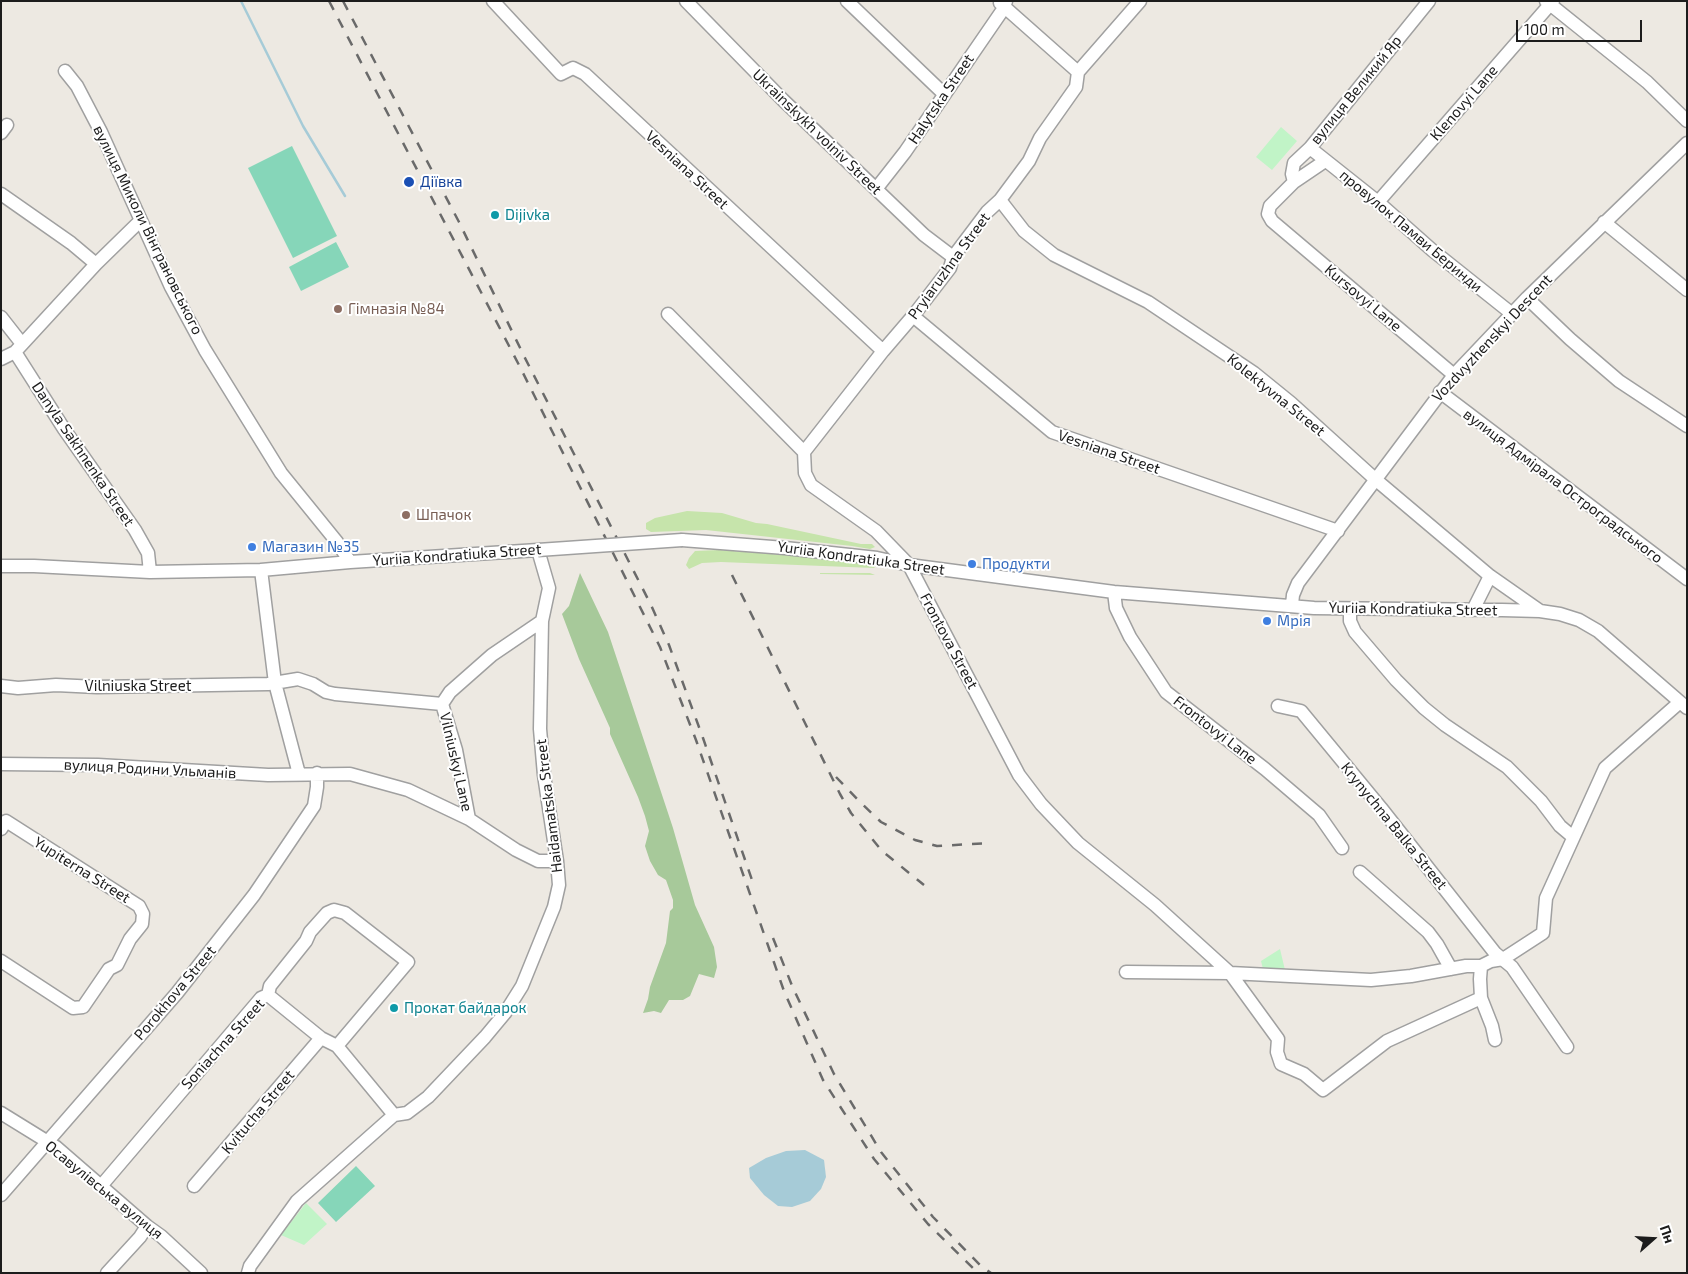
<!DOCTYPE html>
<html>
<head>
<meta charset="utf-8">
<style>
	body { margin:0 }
	#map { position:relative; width:1688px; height:1274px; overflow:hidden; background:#ede9e2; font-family:"Exo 2",sans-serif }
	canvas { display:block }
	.frame { position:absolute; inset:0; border:2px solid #1c1c1c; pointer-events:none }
	.north { position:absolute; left:1628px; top:1214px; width:50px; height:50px; -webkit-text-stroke:4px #fff; paint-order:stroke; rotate:71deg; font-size:14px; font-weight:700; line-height:20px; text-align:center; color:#1c1c1c }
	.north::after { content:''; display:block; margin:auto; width:18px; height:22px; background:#1c1c1c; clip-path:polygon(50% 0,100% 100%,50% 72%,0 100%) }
	.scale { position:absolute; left:1516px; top:20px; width:126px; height:22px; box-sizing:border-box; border:2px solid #1c1c1c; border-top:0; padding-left:6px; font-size:15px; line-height:18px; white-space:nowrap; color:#1c1c1c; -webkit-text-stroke:4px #fff; paint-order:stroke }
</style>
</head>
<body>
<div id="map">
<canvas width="1688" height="1274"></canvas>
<div class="frame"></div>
<div class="north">Пн</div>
<div class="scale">100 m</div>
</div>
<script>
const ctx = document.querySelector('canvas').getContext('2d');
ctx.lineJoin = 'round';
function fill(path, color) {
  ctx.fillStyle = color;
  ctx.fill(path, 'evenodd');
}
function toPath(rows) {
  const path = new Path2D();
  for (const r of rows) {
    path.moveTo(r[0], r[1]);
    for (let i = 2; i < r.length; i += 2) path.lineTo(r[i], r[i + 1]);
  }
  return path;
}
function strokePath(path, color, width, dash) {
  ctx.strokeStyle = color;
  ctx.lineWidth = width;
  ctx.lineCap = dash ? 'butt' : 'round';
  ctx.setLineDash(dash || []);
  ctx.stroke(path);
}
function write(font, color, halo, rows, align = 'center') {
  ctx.font = font + ' "Exo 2",sans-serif';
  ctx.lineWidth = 4;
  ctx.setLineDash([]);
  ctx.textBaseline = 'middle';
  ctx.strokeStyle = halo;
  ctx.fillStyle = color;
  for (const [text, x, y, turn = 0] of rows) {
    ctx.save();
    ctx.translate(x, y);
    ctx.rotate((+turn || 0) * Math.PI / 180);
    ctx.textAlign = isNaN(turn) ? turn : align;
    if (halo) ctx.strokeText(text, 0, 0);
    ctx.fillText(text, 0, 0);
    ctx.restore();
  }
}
fill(toPath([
	[687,511,722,513,756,523,767,524,861,544,872,544,875,547,870,549,852,546,706,530,651,532,646,529,646,523,655,518],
	[719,550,813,557,876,564,876,566,874,568,721,562,702,563,689,569,686,565,689,558,695,551],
	[820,573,870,573,875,575,820,574]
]), '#c6e4ab');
fill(toPath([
	[580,573,608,632,673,828,695,905,714,947,717,967,714,978,699,974,690,996,683,1000,669,1000,661,1013,654,1011,643,1013,648,999,650,987,666,943,670,911,673,908,673,900,666,880,658,875,650,861,645,846,649,831,645,816,638,797,610,734,610,728,579,659,562,614,569,606]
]), '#a7c99a');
fill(toPath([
	[1281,127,1297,141,1272,170,1256,157],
	[1280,949,1285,970,1263,969,1261,961],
	[306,1203,327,1224,304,1245,281,1235]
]), '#c1f4c7');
fill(toPath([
	[292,146,337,236,293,258,248,168],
	[336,242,349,267,301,291,289,267],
	[356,1166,375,1186,336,1222,318,1203]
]), '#86d6b9');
fill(toPath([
	[805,1150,824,1160,826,1177,821,1189,810,1201,792,1207,778,1206,764,1195,750,1178,749,1168,766,1158,786,1151]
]), '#a6cbd7');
strokePath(toPath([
	[241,1,303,126,345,196]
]), '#a6cbd7', 2.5);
const minor = toPath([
	[493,1,561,74,573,68,585,74,883,351],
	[686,1,783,100,924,235,953,257],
	[847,1,944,94],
	[1429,1,1310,148,1294,163,1292,174,1294,182,1270,206,1268,214,1272,221,1454,375],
	[1546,1,1647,82,1687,121],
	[1000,3,1078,72],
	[65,71,77,86,101,132,171,287,205,350,281,473,337,542,350,562],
	[1078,72,1140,1],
	[1,133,7,125],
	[1310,148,1378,202,1432,250,1511,313],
	[1294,182,1325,161],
	[876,189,905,152,1004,8,1006,1],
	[1,194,71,243,96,264],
	[1000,200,1024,231,1054,255,1148,302,1254,373,1291,403,1375,479,1490,576,1540,611],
	[1378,202,1553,1],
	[1604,222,1687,290],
	[1527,298,1570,339,1619,381,1687,426],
	[668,314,804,452,805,473,811,485,876,531,909,565,1019,775,1041,804,1078,843,1155,905,1230,973,1278,1039,1277,1052,1281,1064,1304,1074,1323,1090,1387,1041,1481,998],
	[913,316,1052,432,1338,531],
	[1,317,19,340,23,343],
	[15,352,64,429,135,530,148,553,150,572],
	[1,359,15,352,96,264,140,221],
	[1440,392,1687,579],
	[804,452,883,351,913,316,950,268,953,257,987,212,1000,200,1029,161,1040,138,1076,87,1078,72],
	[682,540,785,548,877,558,909,565,1114,592,1314,608,1502,610,1540,611,1560,614,1579,620,1598,631,1687,708],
	[1,566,34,566,150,572,261,570,350,562,538,550,549,588,542,621,540,729,544,775,557,861,559,885,554,907,522,986,505,1013,485,1037,428,1097,407,1113,394,1115,297,1201,250,1266,248,1273],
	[261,570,275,683,299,774],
	[1114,592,1116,608,1130,637,1166,692,1265,769,1319,815,1342,848],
	[1292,605,1293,595,1298,583,1454,375,1527,298,1687,143],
	[1350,609,1350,621,1355,632,1396,680,1424,708,1445,725,1507,767,1541,801,1560,826,1573,837],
	[1473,610,1490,576],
	[1,686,18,688,56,685,97,687,268,684,298,679,313,684,326,692,335,694,442,704,450,692,492,655,542,621],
	[442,704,456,750,469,819],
	[1278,706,1301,711,1381,808,1495,953,1512,967,1567,1047],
	[1,764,98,765,268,775,350,774,408,790,469,819,516,850,538,861,557,861],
	[1,829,6,821,139,906,143,914,142,924,130,939,117,965,109,969,83,1007,73,1008,1,961],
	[1360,872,1428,932,1437,944,1451,969],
	[1481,966,1480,979,1481,998,1492,1026,1495,1040],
	[1126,972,1230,973,1371,980,1411,976,1466,966,1481,966,1491,961,1503,959,1543,933,1546,898,1605,768,1680,702],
	[268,995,321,1038,337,1046,394,1115],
	[1,1113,56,1147,147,1226,161,1236,201,1273],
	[101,1186,261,998,268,995,270,986,306,941,310,932,327,913,334,910,345,913,408,962,337,1046],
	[194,1186,321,1038],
	[1,1195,177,993,254,895,314,806,317,787,317,773],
	[107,1273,140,1237,147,1226]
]);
strokePath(minor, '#a0a0a0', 15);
strokePath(minor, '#fff', 12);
strokePath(toPath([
	[329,1,519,365,660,647,696,740,784,991,823,1080,874,1159,928,1224,978,1273],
	[343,1,459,222,524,356,651,605,669,645,703,738,752,880],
	[732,575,840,794,851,813,882,851,924,885],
	[836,777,861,803,881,822,915,840,937,846,990,843],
	[773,938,793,988,834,1074,881,1152,933,1217,982,1267,991,1273]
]), '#6a6a6a', 2.5, [10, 10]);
const minorBridge = toPath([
	[538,550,682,540]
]);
strokePath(minorBridge, '#a0a0a0', 15, []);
strokePath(minorBridge, '#fff', 12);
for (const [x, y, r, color] of [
	[409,182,6,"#1a4fb4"],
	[495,215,5,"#0f9aa8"],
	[338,309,5,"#8d6e63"],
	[406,515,5,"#8d6e63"],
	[252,547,5,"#3f7fe0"],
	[972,564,5,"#3f7fe0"],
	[1267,621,5,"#3f7fe0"],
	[394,1008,5,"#0f9aa8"]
]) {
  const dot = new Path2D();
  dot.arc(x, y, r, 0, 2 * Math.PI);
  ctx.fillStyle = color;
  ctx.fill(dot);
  strokePath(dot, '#fff', 2);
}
write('15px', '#1c1c1c', '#fff', [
	["вулиця Великий Яр",1356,90,-51],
	["Halytska Street",941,99,-56],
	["Klenovyi Lane",1464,103,-49],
	["Ukrainskykh voiniv Street",817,132,44],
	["Vesniana Street",687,170,43],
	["вулиця Миколи Вінграновського",148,230,64],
	["провулок Памви Беринди",1411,231,40],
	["Pryiaruzhna Street",949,266,-54],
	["Kursovyi Lane",1363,298,40],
	["Vozdvyzhenskyi Descent",1492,338,-47],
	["Kolektyvna Street",1276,395,39],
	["Vesniana Street",1109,452,19],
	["Danyla Sakhnenka Street",83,454,56],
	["вулиця Адмірала Остроградського",1563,486,37],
	["Yuriia Kondratiuka Street",457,555,-4],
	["Yuriia Kondratiuka Street",861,558,8],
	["Yuriia Kondratiuka Street",1413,609,1],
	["Frontova Street",949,641,62],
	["Vilniuska Street",138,686],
	["Frontovyi Lane",1215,730,38],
	["Vilniuskyi Lane",456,762,77],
	["вулиця Родини Ульманів",150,769,3],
	["Haidamatska Street",549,806,-97],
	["Krynychna Balka Street",1394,826,51],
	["Yupiterna Street",82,870,32],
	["Porokhova Street",175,993,-50],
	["Soniachna Street",223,1044,-48],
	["Kvitucha Street",258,1112,-50],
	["Осавулівська вулиця",104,1190,39]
]);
write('15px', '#164399', '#fff', [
	["Діївка",420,182]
], 'left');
write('15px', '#0d838f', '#fff', [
	["Dijivka",505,215],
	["Прокат байдарок",404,1008]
], 'left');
write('15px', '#785e54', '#fff', [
	["Гімназія №84",348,309],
	["Шпачок",416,515]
], 'left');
write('15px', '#366cbe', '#fff', [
	["Магазин №35",262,547],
	["Продукти",982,564],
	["Мрія",1277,621]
], 'left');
</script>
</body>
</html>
